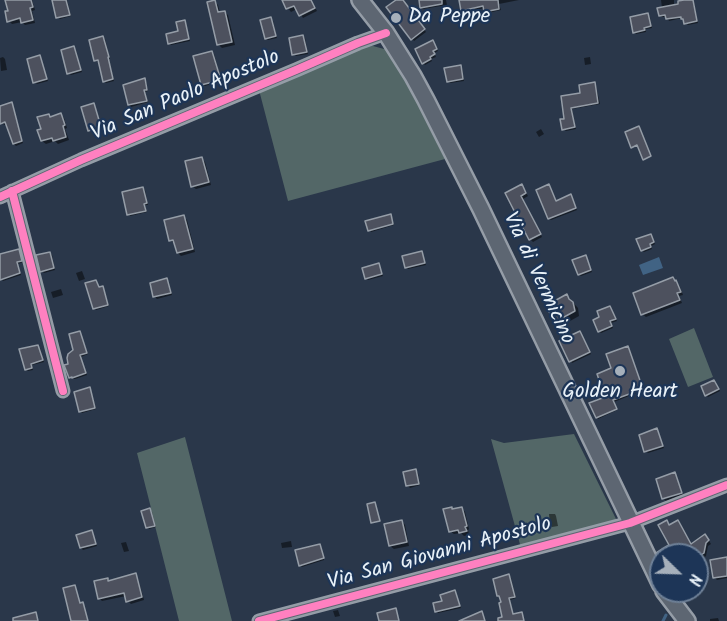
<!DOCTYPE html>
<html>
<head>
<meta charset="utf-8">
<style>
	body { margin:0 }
	#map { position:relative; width:727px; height:621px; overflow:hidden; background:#2a374a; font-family:Kalam,sans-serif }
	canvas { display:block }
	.north { position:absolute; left:649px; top:543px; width:60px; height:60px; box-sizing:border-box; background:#1d3557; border:2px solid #6e8097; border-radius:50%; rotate:113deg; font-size:16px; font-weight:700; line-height:24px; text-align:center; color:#e8f1f8 }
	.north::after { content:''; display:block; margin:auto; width:21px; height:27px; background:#a6b0bb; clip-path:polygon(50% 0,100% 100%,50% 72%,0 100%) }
</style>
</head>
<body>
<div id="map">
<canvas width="727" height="621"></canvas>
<div class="north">N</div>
</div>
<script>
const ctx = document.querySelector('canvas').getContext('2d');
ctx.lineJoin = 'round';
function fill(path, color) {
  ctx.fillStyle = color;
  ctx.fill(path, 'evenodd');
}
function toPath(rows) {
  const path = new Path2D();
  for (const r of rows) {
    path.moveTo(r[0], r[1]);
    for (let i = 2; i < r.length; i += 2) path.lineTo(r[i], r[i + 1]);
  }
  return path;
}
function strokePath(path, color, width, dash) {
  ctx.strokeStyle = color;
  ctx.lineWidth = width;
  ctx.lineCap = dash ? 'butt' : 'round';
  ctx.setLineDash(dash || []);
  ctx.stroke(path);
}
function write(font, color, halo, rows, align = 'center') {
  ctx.font = font + ' Kalam,sans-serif';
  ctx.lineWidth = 4.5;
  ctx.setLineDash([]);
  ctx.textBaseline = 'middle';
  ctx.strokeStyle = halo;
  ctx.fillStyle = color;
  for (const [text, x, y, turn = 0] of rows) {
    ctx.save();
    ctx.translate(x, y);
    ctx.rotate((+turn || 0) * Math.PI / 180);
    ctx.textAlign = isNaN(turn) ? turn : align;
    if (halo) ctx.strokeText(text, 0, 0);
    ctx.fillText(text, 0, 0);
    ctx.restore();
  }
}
fill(toPath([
	[373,46,384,49,390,47,407,79,445,159,288,201,259,90,315,68,357,47],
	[694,328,713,377,688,387,669,339],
	[574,434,617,521,521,548,491,439,504,443],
	[185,437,232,621,179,621,155,526,146,528,141,511,151,508,137,453]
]), '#536767');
fill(toPath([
	[659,257,663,268,643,275,639,265]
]), '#416384');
fill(toPath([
	[7,0,32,0,35,10,32,11,35,23,25,25,22,22,12,24,9,21,10,12],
	[54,0,67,0,71,16,60,19,58,17],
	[286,0,311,0,317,11,303,18,297,9,291,12,288,8,284,1],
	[399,0,402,0,426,32,414,41,389,8],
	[428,0,446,0,447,5,423,9,421,7],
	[461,0,519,0,499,4,501,10,488,13,485,8,465,12,463,10],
	[661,0,674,0,674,4,692,0,694,2,698,23,688,25,682,18,669,21,667,17,662,17,660,15,662,8],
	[215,2,218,5,220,13,225,12,228,15,235,45,222,48,219,45],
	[648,15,650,17,652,28,646,29,646,32,636,34,634,32],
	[271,19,273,21,277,38,268,40,266,39],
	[184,21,186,23,190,41,171,45,169,43,180,32],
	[303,36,305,38,308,54,296,56,294,54],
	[103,38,105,39,110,59,109,59,114,81,106,83,104,81,100,62,98,62,96,60],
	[434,44,438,51,434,53,436,57,431,59,432,61,425,65,423,63],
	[74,48,76,50,82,72,71,75,69,73],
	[212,52,214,54,221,79,214,81,214,83,205,86,203,84],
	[3,57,5,59,7,70,1,71,0,58],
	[40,57,41,59,48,81,37,84,35,82],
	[590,57,591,64,585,65,584,58],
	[460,67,462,68,464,81,450,83,448,81],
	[144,80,146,82,148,91,145,92,148,102,131,107,129,105],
	[594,84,596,86,600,104,572,109,576,129,566,131,564,129,566,120,562,98,582,94],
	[11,104,13,106,23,143,16,146,14,144,7,124,4,125,0,118,0,107],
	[61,115,64,118,67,128,65,129,69,140,58,144,55,141,46,144,42,141,51,118],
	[541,129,544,134,539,137,536,132],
	[202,159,205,162,211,185,196,189,192,186],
	[522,186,528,196,523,199,542,237,533,242,530,239,507,193],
	[143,188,145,190,148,205,145,205,147,212,130,216,129,214],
	[571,196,577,210,551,220,549,218,556,202],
	[390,215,394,225,371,232,370,230],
	[183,217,187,220,195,252,181,256,178,253,176,243,174,243,170,240],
	[651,236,655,244,651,246,652,249,644,252,642,250],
	[19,251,23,262,18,264,21,275,3,281,0,274,0,256],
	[50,253,52,255,55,270,44,273,42,271],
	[421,253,423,255,426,265,408,269,406,267],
	[586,256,592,272,581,276,579,274],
	[378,265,380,267,383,276,368,280,366,278],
	[82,271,85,279,79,281,76,273],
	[673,279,679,285,683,295,679,296,682,303,646,317,642,314],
	[167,280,169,282,172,295,157,299,155,297,151,284],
	[96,281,99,288,102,288,104,290,109,306,96,310,94,308],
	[61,289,63,295,53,298,51,292],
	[567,296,578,308,579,316,563,325,551,312],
	[610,307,617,321,611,323,613,328,601,333,599,331],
	[80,332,88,354,81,357,87,375,75,379,71,378,70,377,70,365],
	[581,335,591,354,572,363,561,342],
	[38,347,40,348,44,362,32,365,33,370,28,371,26,369],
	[629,350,644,390,614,402,617,410,598,419,597,417,607,397,613,369],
	[714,381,720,391,708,397,706,395],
	[89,389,91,391,96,409,82,413,80,411],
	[658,432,664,448,648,453,646,451],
	[416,471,418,473,420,485,410,488,408,486],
	[675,474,677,476,683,495,666,501,664,499,658,480],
	[462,508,465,512,469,529,468,530,469,535,464,536,461,533,454,534,450,531,453,511],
	[150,510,152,512,156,527,149,529,147,527],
	[549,514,555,514,556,516,558,526,552,527,550,525],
	[402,521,405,525,409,546,394,549,390,546],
	[666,522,692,545,708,539,711,544,708,546,706,556,697,563,697,555,661,555,661,558,658,553,671,545],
	[91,532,93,534,97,546,83,550,81,548,78,536],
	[291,541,292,547,282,548,281,543],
	[126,542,129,551,124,552,121,543],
	[320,545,321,547,324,560,302,567,300,565],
	[727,558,727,578,717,580,715,578],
	[135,575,138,578,144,600,131,604,128,601,126,596,102,601,99,598,107,580,110,582],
	[509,576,511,578,516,598,510,600,514,616,521,614,524,621,505,621,503,603],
	[455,592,461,608,438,613,436,611,443,602],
	[338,610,340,616,335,617,333,611],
	[718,618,719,621,710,621,710,619]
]), '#0007');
strokePath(toPath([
	[663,621,666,615]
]), '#416384', 3);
const building = toPath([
	[5,0,31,0,33,7,30,8,33,20,21,23,20,18,7,22,5,11,8,11,5,0],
	[52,0,66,0,70,15,56,18,52,0],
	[215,0,218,12,225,11,232,42,217,45,207,2,215,0],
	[282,0,311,0,315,8,299,16,294,6,286,9,282,0],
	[396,0,403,0,425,29,411,40,386,7,396,0],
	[419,0,442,0,442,4,420,8,419,0],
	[459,0,498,0,499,9,484,12,483,6,461,11,459,0],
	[684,0,693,0,697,21,684,24,683,19,681,19,681,17,666,19,665,15,659,16,657,8,678,4,678,1,684,0],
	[648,13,651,26,644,28,645,30,633,33,630,17,648,13],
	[271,17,276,36,265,39,260,20,271,17],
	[185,20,189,39,168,44,166,34,178,31,176,22,185,20],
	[303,35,307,52,292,55,289,38,303,35],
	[103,36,109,57,108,57,113,79,103,82,98,60,94,61,89,40,103,36],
	[433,40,437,49,433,51,435,54,430,57,431,59,422,64,415,49,433,40],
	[74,46,81,70,67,74,61,50,74,46],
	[212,51,220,77,213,79,213,82,201,85,193,56,212,51],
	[40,55,47,79,33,83,27,59,40,55],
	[461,65,463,79,447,82,444,68,461,65],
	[145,78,147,90,144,90,147,101,128,105,123,85,145,78],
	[595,82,598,103,571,108,575,127,562,130,560,119,564,119,561,96,580,93,579,85,595,82],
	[12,102,22,141,13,144,5,122,0,124,0,106,12,102],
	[94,103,101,127,88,131,81,107,94,103],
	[61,113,65,125,63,126,66,137,53,141,52,138,41,141,37,130,41,129,37,117,49,114,50,117,61,113],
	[639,126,651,156,643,160,637,145,631,148,625,132,639,126],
	[202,157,209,182,191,187,185,161,202,157],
	[522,184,526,193,521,196,541,234,529,240,505,193,522,184],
	[549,184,556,201,571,194,576,208,548,219,536,190,549,184],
	[143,187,147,203,144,204,146,211,127,215,122,192,143,187],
	[391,214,393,224,368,231,365,221,391,214],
	[184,215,193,249,177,253,173,240,169,241,164,220,184,215],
	[651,234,654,242,650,244,651,247,641,251,636,239,651,234],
	[19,249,22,261,17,262,20,273,0,280,0,254,19,249],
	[422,251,425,263,405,268,402,256,422,251],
	[50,252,54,268,40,272,36,255,50,252],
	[586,255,591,270,578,275,572,260,586,255],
	[379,263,382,274,365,279,362,268,379,263],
	[673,277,675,281,676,280,681,292,677,293,680,300,641,315,633,293,673,277],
	[167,278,171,293,153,297,150,283,167,278],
	[96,280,99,287,103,286,108,305,93,309,85,283,96,280],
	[567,294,569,299,573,302,575,311,557,321,549,312,550,309,549,304,567,294],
	[610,306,616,319,610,321,612,326,598,332,593,320,599,317,597,311,610,306],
	[80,331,87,353,80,355,86,373,72,378,72,377,69,378,64,365,68,364,67,358,68,354,73,350,69,334,80,331],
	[580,331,590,352,569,362,559,341,580,331],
	[38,345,43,360,31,364,32,368,25,370,19,349,38,345],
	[628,346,643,389,613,400,617,409,596,418,589,403,605,397,597,374,611,368,606,354,628,346],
	[714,380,719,389,705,396,701,386,714,380],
	[90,387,95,408,79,412,74,392,90,387],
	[657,428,663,446,644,452,639,435,657,428],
	[416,469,419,484,406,486,403,472,416,469],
	[675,472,682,493,662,499,656,479,675,472],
	[375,502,380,521,371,523,367,504,375,502],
	[452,507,452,509,462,507,467,526,465,527,467,531,459,533,458,530,449,532,443,509,452,507],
	[150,508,155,526,146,528,141,511,150,508],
	[402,520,407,542,389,546,384,524,402,520],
	[667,520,669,525,678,520,691,544,705,534,709,540,706,543,704,553,701,555,657,555,656,553,669,545,658,525,667,520],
	[92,530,96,544,80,548,76,535,92,530],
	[320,544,324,558,299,566,295,550,320,544],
	[727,557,727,576,713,578,710,560,727,557],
	[136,573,142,597,126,602,124,593,98,599,94,581,108,578,108,581,136,573],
	[509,574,515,597,509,598,513,614,522,612,524,621,498,621,498,618,502,617,499,603,501,602,499,596,497,596,493,579,509,574],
	[75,585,80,603,83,602,88,621,71,621,63,588,75,585],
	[455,590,460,606,435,612,433,603,442,601,440,595,455,590],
	[396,608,399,621,379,621,377,613,396,608],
	[482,611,485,621,459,621,482,611],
	[36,612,38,621,13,621,13,618,36,612]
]);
fill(building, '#4d515e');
strokePath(building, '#959da7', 1.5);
const minor = toPath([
	[12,191,63,391],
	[0,197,81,160,296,70,358,43,386,33],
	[259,621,630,523,727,485]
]);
const secondary = toPath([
	[360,0,386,33,413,76,426,100,481,209,661,585],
	[664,591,687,621]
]);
strokePath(minor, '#959da7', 15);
strokePath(secondary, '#959da7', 20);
strokePath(minor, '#5d6672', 10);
strokePath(secondary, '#5d6672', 15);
strokePath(toPath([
	[12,191,63,391],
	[0,197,81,160,296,70,358,43,386,33],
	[259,621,630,523,727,485]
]), '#ff80c0', 8);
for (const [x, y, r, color] of [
	[396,18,6,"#a6b0bb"],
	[620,371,6,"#a6b0bb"]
]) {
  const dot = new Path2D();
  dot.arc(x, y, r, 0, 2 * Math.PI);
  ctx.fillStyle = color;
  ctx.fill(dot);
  strokePath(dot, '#1d3557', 2);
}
write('21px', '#e8f1f8', '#1d3557', [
	["Da Peppe",408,18],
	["Golden Heart",620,393,"center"]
], 'left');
write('21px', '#e8f1f8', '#1d3557', [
	["Via San Paolo Apostolo",186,97,-23],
	["Via di Vermicino",537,279,65],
	["Via San Giovanni Apostolo",440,555,-15]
]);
</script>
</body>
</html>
